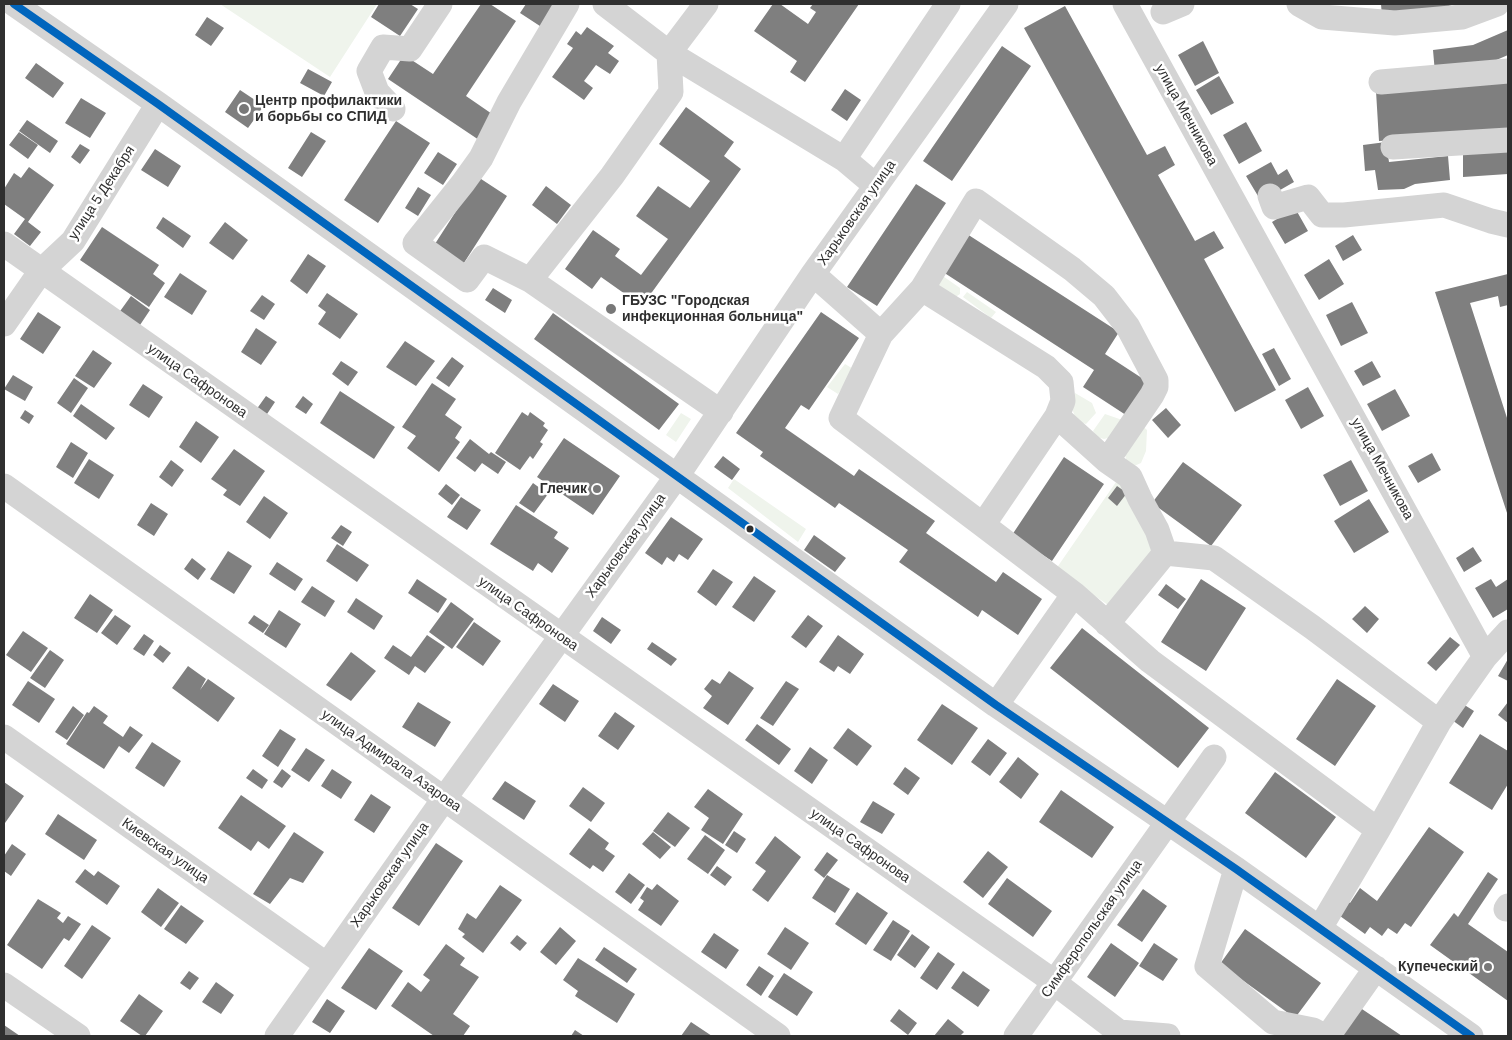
<!DOCTYPE html>
<html>
<head>
<meta charset="utf-8">
<style>
	body { margin:0 }
	#map { position:relative; width:1512px; height:1040px; overflow:hidden; background:#fff; font-family:Helvetica,sans-serif }
	canvas { display:block }
	.frame { position:absolute; inset:0; border:5px solid #2f2f2f; pointer-events:none }
</style>
</head>
<body>
<div id="map">
<canvas width="1512" height="1040"></canvas>
<div class="frame"></div>
</div>
<script>
const ctx = document.querySelector('canvas').getContext('2d');
ctx.lineJoin = 'round';
function fill(path, color) {
  ctx.fillStyle = color;
  ctx.fill(path, 'evenodd');
}
function toPath(rows) {
  const path = new Path2D();
  for (const r of rows) {
    path.moveTo(r[0], r[1]);
    for (let i = 2; i < r.length; i += 2) path.lineTo(r[i], r[i + 1]);
  }
  return path;
}
function strokePath(path, color, width, dash) {
  ctx.strokeStyle = color;
  ctx.lineWidth = width;
  ctx.lineCap = dash ? 'butt' : 'round';
  ctx.setLineDash(dash || []);
  ctx.stroke(path);
}
function write(font, color, halo, rows, align = 'center') {
  ctx.font = font + ' Helvetica,sans-serif';
  ctx.lineWidth = 5;
  ctx.setLineDash([]);
  ctx.textBaseline = 'middle';
  ctx.strokeStyle = halo;
  ctx.fillStyle = color;
  for (const [text, x, y, turn = 0] of rows) {
    ctx.save();
    ctx.translate(x, y);
    ctx.rotate((+turn || 0) * Math.PI / 180);
    ctx.textAlign = isNaN(turn) ? turn : align;
    if (halo) ctx.strokeText(text, 0, 0);
    ctx.fillText(text, 0, 0);
    ctx.restore();
  }
}
fill(toPath([
	[220,4,377,4,330,77],
	[937,272,960,288,960,294,954,298,936,294],
	[967,292,996,312,991,318,963,297],
	[845,364,855,370,838,394,827,387],
	[1075,393,1092,403,1096,413,1086,424,1082,423,1075,417,1072,408],
	[681,413,691,419,676,442,666,435],
	[1105,414,1131,423,1115,436,1104,439,1097,437,1093,431],
	[1138,422,1147,430,1146,451,1141,463,1134,466,1126,460,1125,453],
	[734,479,806,529,798,542,728,488],
	[1116,482,1124,487,1154,553,1111,607,1056,569]
]), '#eff4ec');
fill(toPath([
	[379,4,410,4,418,9,400,36,371,17],
	[481,4,490,4,516,21,466,96,495,116,479,140,388,79,404,55,433,74],
	[526,4,551,4,556,7,543,28,520,13],
	[773,4,780,4,808,24,816,12,810,8,813,4,859,4,805,82,790,72,797,61,754,31],
	[1381,4,1455,4,1421,15,1382,17],
	[1065,6,1147,155,1165,146,1175,165,1158,175,1195,241,1214,231,1224,248,1204,259,1276,390,1235,412,1024,28],
	[207,17,224,28,211,46,195,35],
	[587,27,614,46,608,53,619,61,610,74,596,65,584,81,593,88,584,100,552,77,573,48,567,44,576,31,581,35],
	[1508,30,1508,55,1480,67,1435,73,1433,50,1473,45],
	[1203,41,1219,73,1195,86,1178,55],
	[1002,46,1031,66,952,181,923,161],
	[36,63,64,83,53,98,25,78],
	[308,69,332,82,324,96,300,83],
	[1219,76,1234,103,1211,115,1196,90],
	[1508,82,1508,132,1379,141,1376,91],
	[845,89,861,100,847,121,831,110],
	[240,90,264,106,248,128,225,112],
	[81,98,106,113,90,138,65,123],
	[686,107,734,142,724,156,741,169,642,306,601,277,592,289,565,269,593,230,620,249,615,256,641,275,668,239,636,216,658,186,690,208,710,181,659,144],
	[27,120,58,141,50,153,19,131],
	[396,121,430,143,378,223,344,200],
	[1246,122,1262,151,1239,164,1223,135],
	[19,132,38,145,28,159,9,145],
	[311,132,326,141,302,177,288,168],
	[1386,142,1389,162,1448,156,1450,180,1415,184,1404,189,1378,190,1375,170,1365,171,1363,145],
	[80,144,90,150,80,164,71,157],
	[155,149,181,166,168,187,141,170],
	[1508,150,1508,174,1463,177,1463,152],
	[438,152,457,164,443,185,424,173],
	[1271,162,1278,175,1287,169,1294,182,1261,201,1246,176],
	[29,167,54,185,28,222,41,232,30,246,14,234,25,219,4,204,4,189,14,173,21,178],
	[478,177,507,196,462,266,433,247],
	[916,184,946,203,877,306,847,287],
	[546,186,571,205,557,224,532,205],
	[418,187,431,195,418,216,405,208],
	[1295,208,1308,231,1285,244,1272,222],
	[163,217,191,236,183,248,156,228],
	[225,222,248,240,233,260,209,243],
	[102,227,159,265,153,274,165,283,149,307,80,260],
	[967,234,1119,332,1105,354,1154,386,1132,419,1083,387,1094,370,943,272],
	[1353,235,1362,250,1343,261,1335,246],
	[308,254,326,266,307,294,290,281],
	[1329,259,1344,284,1319,300,1304,275],
	[180,273,207,291,192,315,164,297],
	[1508,274,1508,305,1500,307,1498,296,1470,303,1508,421,1508,516,1435,292],
	[493,288,512,300,505,313,485,300],
	[327,293,358,314,340,339,318,324,326,312,318,306],
	[262,295,275,304,264,320,250,311],
	[131,296,150,310,138,328,118,314],
	[1352,302,1368,333,1341,346,1326,315],
	[38,312,61,327,43,354,20,339],
	[821,312,859,338,809,410,801,405,785,428,854,476,859,469,935,521,926,533,996,582,1003,572,1042,599,1018,635,982,610,978,617,899,562,908,550,839,503,835,508,760,456,763,452,736,433],
	[553,313,679,404,659,430,534,339],
	[256,328,277,342,261,365,241,352],
	[405,341,435,361,416,386,386,367],
	[1274,348,1291,379,1279,386,1262,354],
	[93,350,112,363,94,388,75,376],
	[452,357,464,366,449,387,436,378],
	[341,361,358,372,348,386,332,374],
	[1372,361,1381,377,1363,386,1354,371],
	[13,375,33,387,25,401,4,389],
	[74,378,88,388,71,413,57,403],
	[432,383,456,399,445,415,462,427,455,438,460,442,439,472,407,448,416,436,402,427],
	[143,384,163,397,149,418,129,405],
	[1308,387,1324,416,1301,429,1285,400],
	[1395,389,1410,416,1382,431,1367,404],
	[340,391,395,427,374,459,320,423],
	[266,396,275,402,265,417,256,410],
	[303,396,313,404,306,414,295,407],
	[81,404,115,428,106,440,73,416],
	[1166,408,1181,425,1168,438,1152,420],
	[25,410,34,416,29,424,20,418],
	[522,412,528,416,530,412,545,423,543,426,548,430,540,442,543,444,533,459,530,456,520,470,495,453],
	[196,421,219,437,201,463,179,447],
	[564,438,620,476,593,515,537,477],
	[470,439,489,454,491,452,506,462,498,474,482,463,475,472,456,458],
	[71,442,88,453,73,478,56,467],
	[234,449,265,471,240,506,223,495,227,490,211,479],
	[1432,453,1441,470,1418,483,1408,466],
	[723,456,740,469,732,480,714,467],
	[1064,457,1104,484,1052,561,1012,535],
	[89,459,114,475,99,499,74,483],
	[171,460,184,470,172,487,159,477],
	[1351,460,1368,491,1340,506,1323,475],
	[1183,462,1242,505,1211,546,1152,503],
	[533,483,548,494,534,513,519,503],
	[446,484,460,495,452,505,438,494],
	[1117,486,1127,493,1117,506,1108,498],
	[264,496,288,513,270,539,246,522],
	[461,497,481,510,467,530,447,517],
	[1369,499,1389,532,1354,553,1334,521],
	[151,503,168,514,154,536,137,525],
	[516,505,558,532,554,538,569,548,552,573,538,563,533,571,490,544],
	[671,517,703,539,688,560,679,554,674,562,667,557,662,565,645,553],
	[341,525,352,532,343,546,331,538],
	[814,535,846,558,835,572,804,550],
	[337,544,369,565,357,582,326,561],
	[1473,547,1482,561,1464,572,1456,558],
	[228,551,252,566,234,594,210,579],
	[192,558,206,569,198,580,184,569],
	[277,562,303,579,295,591,269,574],
	[713,569,733,582,716,606,697,592],
	[754,576,776,591,754,622,732,607],
	[417,579,447,599,438,613,408,593],
	[1201,579,1246,608,1206,671,1161,642],
	[1491,579,1496,587,1508,579,1508,609,1493,618,1475,588],
	[1166,584,1186,599,1178,609,1158,595],
	[312,586,335,601,325,617,301,602],
	[90,594,113,610,97,633,74,618],
	[356,598,383,616,374,630,347,612],
	[451,602,474,619,452,649,429,632],
	[1365,606,1379,619,1367,633,1352,619],
	[279,610,301,624,286,648,264,634],
	[115,615,131,626,117,645,101,633],
	[254,615,269,625,263,633,248,623],
	[808,615,823,626,806,648,791,637],
	[602,617,621,630,611,644,593,631],
	[474,622,501,641,483,666,456,647],
	[1082,628,1209,728,1178,768,1050,668],
	[23,631,48,648,31,672,6,655],
	[144,634,154,641,144,656,133,649],
	[427,635,445,647,425,673,415,666,409,675,384,658,393,645,411,657],
	[838,635,864,654,850,674,838,666,834,672,819,662],
	[1450,637,1460,645,1436,671,1427,663],
	[652,642,677,659,671,666,647,649],
	[160,645,171,653,163,663,153,655],
	[50,650,64,660,45,688,30,678],
	[351,652,376,671,351,701,326,685],
	[1508,659,1508,681,1498,676],
	[188,666,206,679,200,690,208,679,235,698,218,722,172,688],
	[729,671,754,688,728,725,703,708,712,696,704,689,712,679,720,684],
	[1337,679,1376,706,1335,766,1296,739],
	[28,681,55,699,39,723,12,705],
	[786,681,799,689,773,726,760,718],
	[553,684,579,701,565,722,539,704],
	[418,702,451,722,435,747,402,727],
	[1508,702,1508,723,1498,715],
	[942,704,978,728,952,765,917,740],
	[1463,704,1474,711,1463,728,1452,720],
	[73,706,84,715,67,740,55,732],
	[94,706,108,716,103,723,123,737,130,726,143,735,129,753,119,746,104,769,66,744,87,712,89,713],
	[615,712,635,726,618,750,598,736],
	[757,724,791,749,779,765,745,740],
	[848,728,872,746,857,766,833,748],
	[280,729,296,739,278,767,262,756],
	[1480,734,1508,751,1508,784,1492,810,1449,783],
	[988,739,1007,753,990,776,971,762],
	[152,742,181,761,164,787,135,768],
	[810,747,828,760,812,784,794,771],
	[306,748,325,760,309,782,291,770],
	[1018,757,1039,774,1021,799,999,782],
	[905,767,920,778,908,795,893,784],
	[253,769,268,780,262,789,246,778],
	[282,769,291,776,282,788,273,782],
	[332,769,352,782,341,799,321,786],
	[1275,772,1336,817,1306,858,1245,813],
	[505,781,536,801,524,820,492,799],
	[4,782,24,796,5,823,4,822],
	[583,787,605,803,591,822,569,806],
	[708,789,743,814,723,844,701,830,709,818,694,807],
	[1061,790,1114,827,1092,858,1039,822],
	[371,794,391,807,374,833,354,820],
	[241,795,286,826,269,849,258,841,251,851,218,828],
	[873,801,895,814,882,834,860,822],
	[668,812,690,828,675,847,653,831],
	[58,814,97,840,84,860,45,834],
	[1429,827,1464,852,1411,927,1405,923,1397,934,1388,928,1382,936,1370,927,1365,934,1340,916,1346,900,1350,903,1360,888,1377,901],
	[589,828,609,843,605,849,615,856,603,872,593,865,590,869,569,854],
	[734,831,746,839,737,853,725,845],
	[294,832,324,852,303,883,290,878,270,904,253,894],
	[653,832,671,847,660,859,642,844],
	[705,835,725,850,708,874,687,859],
	[775,836,801,857,768,902,752,890,766,871,755,863],
	[436,843,463,861,419,926,392,908],
	[12,844,26,854,11,876,4,871,4,856],
	[988,851,1008,867,983,898,963,882],
	[827,852,838,860,824,878,814,870],
	[717,866,732,877,725,886,710,875],
	[85,869,94,876,98,871,120,886,107,905,75,882],
	[1488,872,1498,879,1468,924,1508,952,1508,1001,1430,945,1454,913,1458,917],
	[629,873,645,885,631,904,615,892],
	[827,875,850,889,835,913,812,898],
	[1007,878,1052,911,1033,937,988,904],
	[657,884,679,901,661,926,638,910,644,901,640,898,647,887,652,890],
	[500,885,522,900,483,953,462,937,465,934,458,929,467,913,476,919],
	[158,888,179,903,161,927,141,912],
	[1143,889,1167,906,1142,942,1117,925],
	[857,892,888,913,866,945,835,924],
	[38,899,61,913,57,918,63,923,68,916,81,924,69,941,64,938,42,969,7,945],
	[181,905,204,921,186,944,164,929],
	[893,920,910,931,891,961,873,950],
	[92,925,111,938,82,979,64,966],
	[560,927,576,941,556,965,540,952],
	[785,927,809,943,791,970,767,954],
	[1245,929,1321,983,1295,1018,1220,964],
	[714,933,739,950,726,969,701,952],
	[912,934,930,947,915,968,897,955],
	[517,935,527,943,520,951,510,943],
	[1111,943,1139,963,1115,997,1087,977],
	[1154,943,1178,959,1163,981,1139,966],
	[446,944,465,958,460,965,479,977,453,1014,470,1026,463,1036,434,1036,391,1006,408,982,421,992,430,980,423,975],
	[604,947,637,969,627,983,595,960],
	[369,948,403,971,376,1010,341,988],
	[938,952,955,964,937,990,920,978],
	[578,958,635,994,617,1023,575,996,578,991,563,980],
	[759,966,774,976,761,996,746,985],
	[189,971,199,978,190,990,180,983],
	[963,971,990,990,978,1007,951,988],
	[784,973,813,992,797,1016,768,997],
	[216,982,234,995,221,1014,202,1002],
	[139,994,163,1011,145,1036,142,1036,120,1021],
	[327,999,345,1011,330,1033,312,1022],
	[1356,1005,1402,1036,1334,1036],
	[899,1009,917,1023,908,1035,890,1021],
	[948,1019,964,1032,960,1036,934,1036],
	[691,1022,712,1036,681,1036],
	[4,1025,20,1036,4,1036],
	[575,1030,584,1036,571,1036]
]), '#7f7f7f');
strokePath(toPath([
	[14,4,158,104,996,705,1236,869,1471,1036],
	[567,4,509,102,481,158,463,183,415,243,467,280,484,257,530,280,612,176,671,92,669,53,706,4],
	[605,4,669,53,844,159,876,186],
	[1125,4,1485,657],
	[1299,4,1322,17,1395,23,1462,17,1497,4],
	[1163,12,1182,4],
	[1381,82,1508,71],
	[393,109,377,92,369,71,383,47,410,49,440,4],
	[1393,147,1508,140],
	[844,159,948,4],
	[1270,196,1274,207,1308,197,1322,215,1344,215,1444,205,1491,221,1508,225],
	[4,244,1043,974,1119,1032,1168,1036],
	[813,274,881,334,922,289,1046,367,1061,382,1063,401,1057,416,983,525,841,418,881,334],
	[530,280,721,412],
	[922,289,976,201,1072,269,1104,296,1128,327,1156,380,1156,387,1152,395,1107,461],
	[4,324,41,271,73,241,158,104],
	[1057,416,1107,461,1130,477,1140,499,1157,530,1165,553,1214,558,1312,627,1439,722],
	[4,486,778,1036],
	[983,525,1074,594,996,705],
	[1074,594,1150,661,1378,830],
	[1107,624,1165,553],
	[4,737,327,965],
	[1236,869,1207,966,1273,1022,1313,1030,1324,1036],
	[1506,909,1508,906],
	[1320,928,1378,830,1439,722,1485,657,1508,632],
	[4,985,78,1036],
	[277,1036,444,799,677,476,813,274,1006,4],
	[1016,1036,1214,757],
	[1328,1036,1376,968]
]), '#d4d4d4', 25);
strokePath(toPath([
	[14,4,158,104,996,705,1236,869,1471,1036]
]), '#0065bd', 8);
for (const [x, y, r, color] of [
	[244,109,6,"#787878"],
	[611,309,6,"#787878"],
	[597,489,5,"#787878"],
	[750,529,4.5,"#2f2f2f"],
	[1488,967,5,"#787878"]
]) {
  const dot = new Path2D();
  dot.arc(x, y, r, 0, 2 * Math.PI);
  ctx.fillStyle = color;
  ctx.fill(dot);
  strokePath(dot, '#fff', 2);
}
write('bold 14px', '#2f2f2f', '#fff', [
	["Центр профилактики",255,101],
	["и борьбы со СПИД",255,117],
	["ГБУЗС \"Городская",622,301],
	["инфекционная больница\"",622,317],
	["Глечик",587,489,"right"],
	["Купеческий",1478,967,"right"]
], 'left');
write('14px', '#2f2f2f', '#fff', [
	["улица Мечникова",1186,115,61],
	["улица 5 Декабря",102,193,-57],
	["Харьковская улица",857,213,-55],
	["улица Сафронова",197,381,35],
	["улица Мечникова",1382,469,61],
	["Харьковская улица",626,546,-54],
	["улица Сафронова",528,614,35],
	["улица Адмирала Азарова",391,761,35],
	["улица Сафронова",860,846,35],
	["Киевская улица",165,851,35],
	["Харьковская улица",390,875,-55],
	["Симферопольская улица",1092,929,-55]
]);
</script>
</body>
</html>
